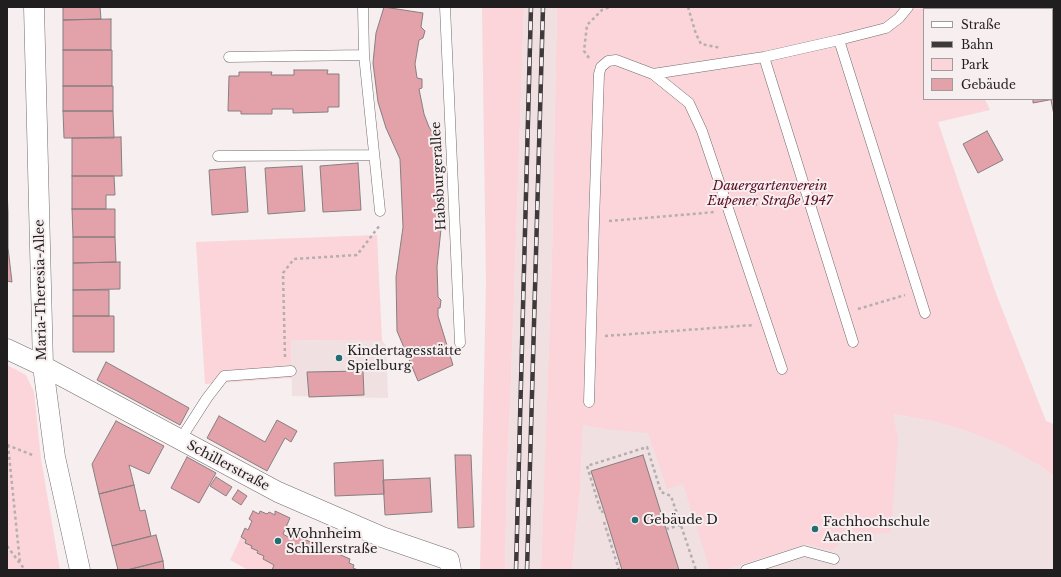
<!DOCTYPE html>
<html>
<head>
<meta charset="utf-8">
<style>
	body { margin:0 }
	#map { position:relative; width:1061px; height:577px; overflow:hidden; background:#f6eeef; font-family:"Libre Baskerville",serif }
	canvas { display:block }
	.frame { position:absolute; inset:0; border:8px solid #211e1f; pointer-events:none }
	.legend { position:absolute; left:923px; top:8px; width:130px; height:92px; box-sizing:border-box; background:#f6eeef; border:1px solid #a19b9c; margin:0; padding:5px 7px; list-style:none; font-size:12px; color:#211e1f }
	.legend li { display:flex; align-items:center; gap:8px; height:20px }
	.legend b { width:20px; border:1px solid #a19b9c }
</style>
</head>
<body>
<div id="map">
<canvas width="1061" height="577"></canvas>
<div class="frame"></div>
<ul class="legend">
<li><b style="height:5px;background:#fff"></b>Straße</li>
<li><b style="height:5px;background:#3e3a3b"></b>Bahn</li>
<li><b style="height:11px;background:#fbd5da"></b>Park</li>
<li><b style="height:11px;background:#e3a1aa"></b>Gebäude</li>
</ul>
</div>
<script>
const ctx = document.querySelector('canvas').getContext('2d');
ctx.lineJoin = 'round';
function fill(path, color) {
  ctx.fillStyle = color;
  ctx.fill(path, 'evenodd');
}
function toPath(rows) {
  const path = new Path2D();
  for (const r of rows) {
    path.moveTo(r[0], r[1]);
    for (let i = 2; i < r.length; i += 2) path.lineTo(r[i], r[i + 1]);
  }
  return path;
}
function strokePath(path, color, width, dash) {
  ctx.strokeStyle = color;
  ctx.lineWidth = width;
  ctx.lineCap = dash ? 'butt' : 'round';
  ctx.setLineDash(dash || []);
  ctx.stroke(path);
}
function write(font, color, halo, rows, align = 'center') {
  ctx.font = font + ' "Libre Baskerville",serif';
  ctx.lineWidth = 4;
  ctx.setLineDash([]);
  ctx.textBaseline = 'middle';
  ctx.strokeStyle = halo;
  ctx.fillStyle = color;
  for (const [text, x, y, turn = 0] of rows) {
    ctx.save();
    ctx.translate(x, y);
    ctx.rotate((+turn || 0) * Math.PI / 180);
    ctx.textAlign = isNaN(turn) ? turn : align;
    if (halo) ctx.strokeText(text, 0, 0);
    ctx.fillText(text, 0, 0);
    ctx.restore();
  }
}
fill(toPath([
	[524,7,557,7,552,257,545,466,541,570,505,570,507,473,511,381],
	[291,340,382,341,386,345,388,398,292,396],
	[893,414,932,421,970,432,1006,447,1040,466,1054,476,1054,570,572,570,580,489,583,425,604,429]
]), '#f0e0e2');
fill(toPath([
	[482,7,524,7,511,381,507,473,505,570,480,570,486,282],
	[557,7,926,7,926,9,924,9,924,99,985,99,990,110,938,122,995,291,1046,421,1054,424,1054,476,1040,466,1006,447,970,432,932,421,893,414,898,439,891,532,847,538,832,550,806,544,724,570,710,570,683,484,667,489,648,433,604,429,583,425,580,489,572,570,541,570,552,257],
	[377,235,382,341,291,340,292,378,205,384,196,242],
	[7,365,26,375,34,392,41,459,60,570,7,570],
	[241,537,246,540,258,551,257,553,264,556,271,562,270,563,274,565,272,570,248,570,230,560]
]), '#fbd5da');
const building = toPath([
	[63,7,100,7,101,19,63,20,63,7],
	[384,7,423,13,421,27,425,31,423,38,419,40,415,64,417,78,422,79,422,88,419,89,424,114,429,127,434,135,431,137,433,143,441,229,437,267,438,297,441,300,440,308,438,308,438,316,453,365,418,381,397,331,396,277,403,227,400,159,386,128,378,102,373,63,376,33,384,7],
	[1034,7,1054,7,1054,24,1052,24,1052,9,1034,9,1034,7],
	[111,19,111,50,63,50,63,20,111,19],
	[1052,47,1054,47,1054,76,1052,77,1052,47],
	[63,50,112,50,112,86,63,86,63,50],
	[294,70,328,70,327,74,339,74,339,107,328,107,328,112,293,113,293,109,272,109,272,114,241,114,241,111,228,111,229,76,239,76,239,72,272,72,271,75,294,75,294,70],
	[1054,76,1054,99,1033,103,1033,99,1052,99,1052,77,1054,76],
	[63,86,113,86,113,111,63,111,63,86],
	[1054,99,1054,115,1051,100,1054,99],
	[63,111,113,111,114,138,64,138,63,111],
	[987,131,1003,160,978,173,963,144,987,131],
	[121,137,122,176,72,176,72,138,121,137],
	[358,163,361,210,323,212,320,166,358,163],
	[302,166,305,211,268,214,265,168,302,166],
	[245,167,248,212,212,215,209,170,245,167],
	[72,176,114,176,115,195,106,195,106,209,72,209,72,176],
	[7,186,8,213,7,213,7,186],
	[72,209,115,209,115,237,73,237,72,209],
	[7,213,8,213,8,248,7,248,7,213],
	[73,237,115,237,116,262,73,263,73,237],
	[7,248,8,248,12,282,7,281,7,248],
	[120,262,120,289,73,290,73,263,120,262],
	[73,290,109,290,109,316,73,316,73,290],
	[73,316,114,316,114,352,73,352,73,316],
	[106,362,189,408,180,425,97,380,106,362],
	[363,371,364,395,309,397,307,372,363,371],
	[219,416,265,442,277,420,297,431,291,442,285,438,267,471,207,438,219,416],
	[116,421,164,446,149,474,129,465,134,485,99,494,92,464,116,421],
	[455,455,471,455,474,527,458,528,455,455],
	[643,455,666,529,679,570,622,570,604,511,591,471,643,455],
	[187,457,216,473,199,503,171,488,187,457],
	[383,460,384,494,335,496,334,463,383,460],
	[216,477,232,487,226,496,210,486,216,477],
	[430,478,432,512,385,515,383,480,430,478],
	[134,485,140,511,145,510,151,536,112,546,99,494,134,485],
	[238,490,247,496,241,505,232,499,238,490],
	[253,511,259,514,260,511,267,514,269,512,275,515,275,511,290,518,283,534,288,537,290,533,350,559,349,563,354,565,353,568,358,570,272,570,274,565,263,559,264,556,257,553,258,551,251,548,252,546,245,543,246,540,241,537,245,528,248,530,252,521,249,519,253,511],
	[156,535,163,561,127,570,118,570,112,546,156,535],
	[163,561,164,570,127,570,163,561]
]);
fill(building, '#e3a1aa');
strokePath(building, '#867f80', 1);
const lane = toPath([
	[363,7,364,55,380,211],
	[445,7,460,343],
	[839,40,925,313],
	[229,57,364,55],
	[764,57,853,342],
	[653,74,689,103,702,131,782,369],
	[218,156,374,155],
	[589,402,594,222,599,74,601,67,608,61,616,60,653,74,764,57,839,40,886,28,899,18,908,7],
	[180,440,207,398,224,376,291,371],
	[746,570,804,551,834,559]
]);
const street = toPath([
	[34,7,43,366,55,457,80,570],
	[7,349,43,366,278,492,382,537,449,560,451,570]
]);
strokePath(lane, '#736d6d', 11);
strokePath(street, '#736d6d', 21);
strokePath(toPath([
	[688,7,696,34,701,44,721,48],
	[589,58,584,51,587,25,602,10,610,7],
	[742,206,795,201],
	[609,221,715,212],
	[858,309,905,295],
	[605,336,754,325],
	[285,357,283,273,294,259,357,255,380,225],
	[7,445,35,456],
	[8,445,20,563],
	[604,511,601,512,587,466,647,447,661,492,671,496,696,570],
	[604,522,619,570],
	[666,529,681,525],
	[7,546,25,570]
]), '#b4aeaf', 2.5, [3, 3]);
strokePath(lane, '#fff', 10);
strokePath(street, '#fff', 20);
const rail = toPath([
	[516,570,531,7],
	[527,570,543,7]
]);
strokePath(rail, '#3e3a3b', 4.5);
strokePath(rail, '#f6eeef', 3, [9]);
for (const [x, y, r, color] of [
	[339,358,4,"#226d71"],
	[635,520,4,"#226d71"],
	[815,529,4,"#226d71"],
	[278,541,4,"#226d71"]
]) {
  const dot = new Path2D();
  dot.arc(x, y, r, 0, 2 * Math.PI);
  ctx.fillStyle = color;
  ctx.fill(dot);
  strokePath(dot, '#f6eeef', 1.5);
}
write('13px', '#211e1f', '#f6eeef', [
	["Habsburgerallee",439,176,-93],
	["Maria-Theresia-Allee",41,290,-91],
	["Schillerstraße",228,466,28]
]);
write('italic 13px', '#590c23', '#f6eeef', [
	["Dauergartenverein",770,186],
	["Eupener Straße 1947",770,201]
]);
write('13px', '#211e1f', '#f6eeef', [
	["Kindertagesstätte",347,351],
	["Spielburg",347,366],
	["Gebäude D",643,520],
	["Fachhochschule",823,522],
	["Aachen",823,537],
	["Wohnheim",286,534],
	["Schillerstraße",286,549]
], 'left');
</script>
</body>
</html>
